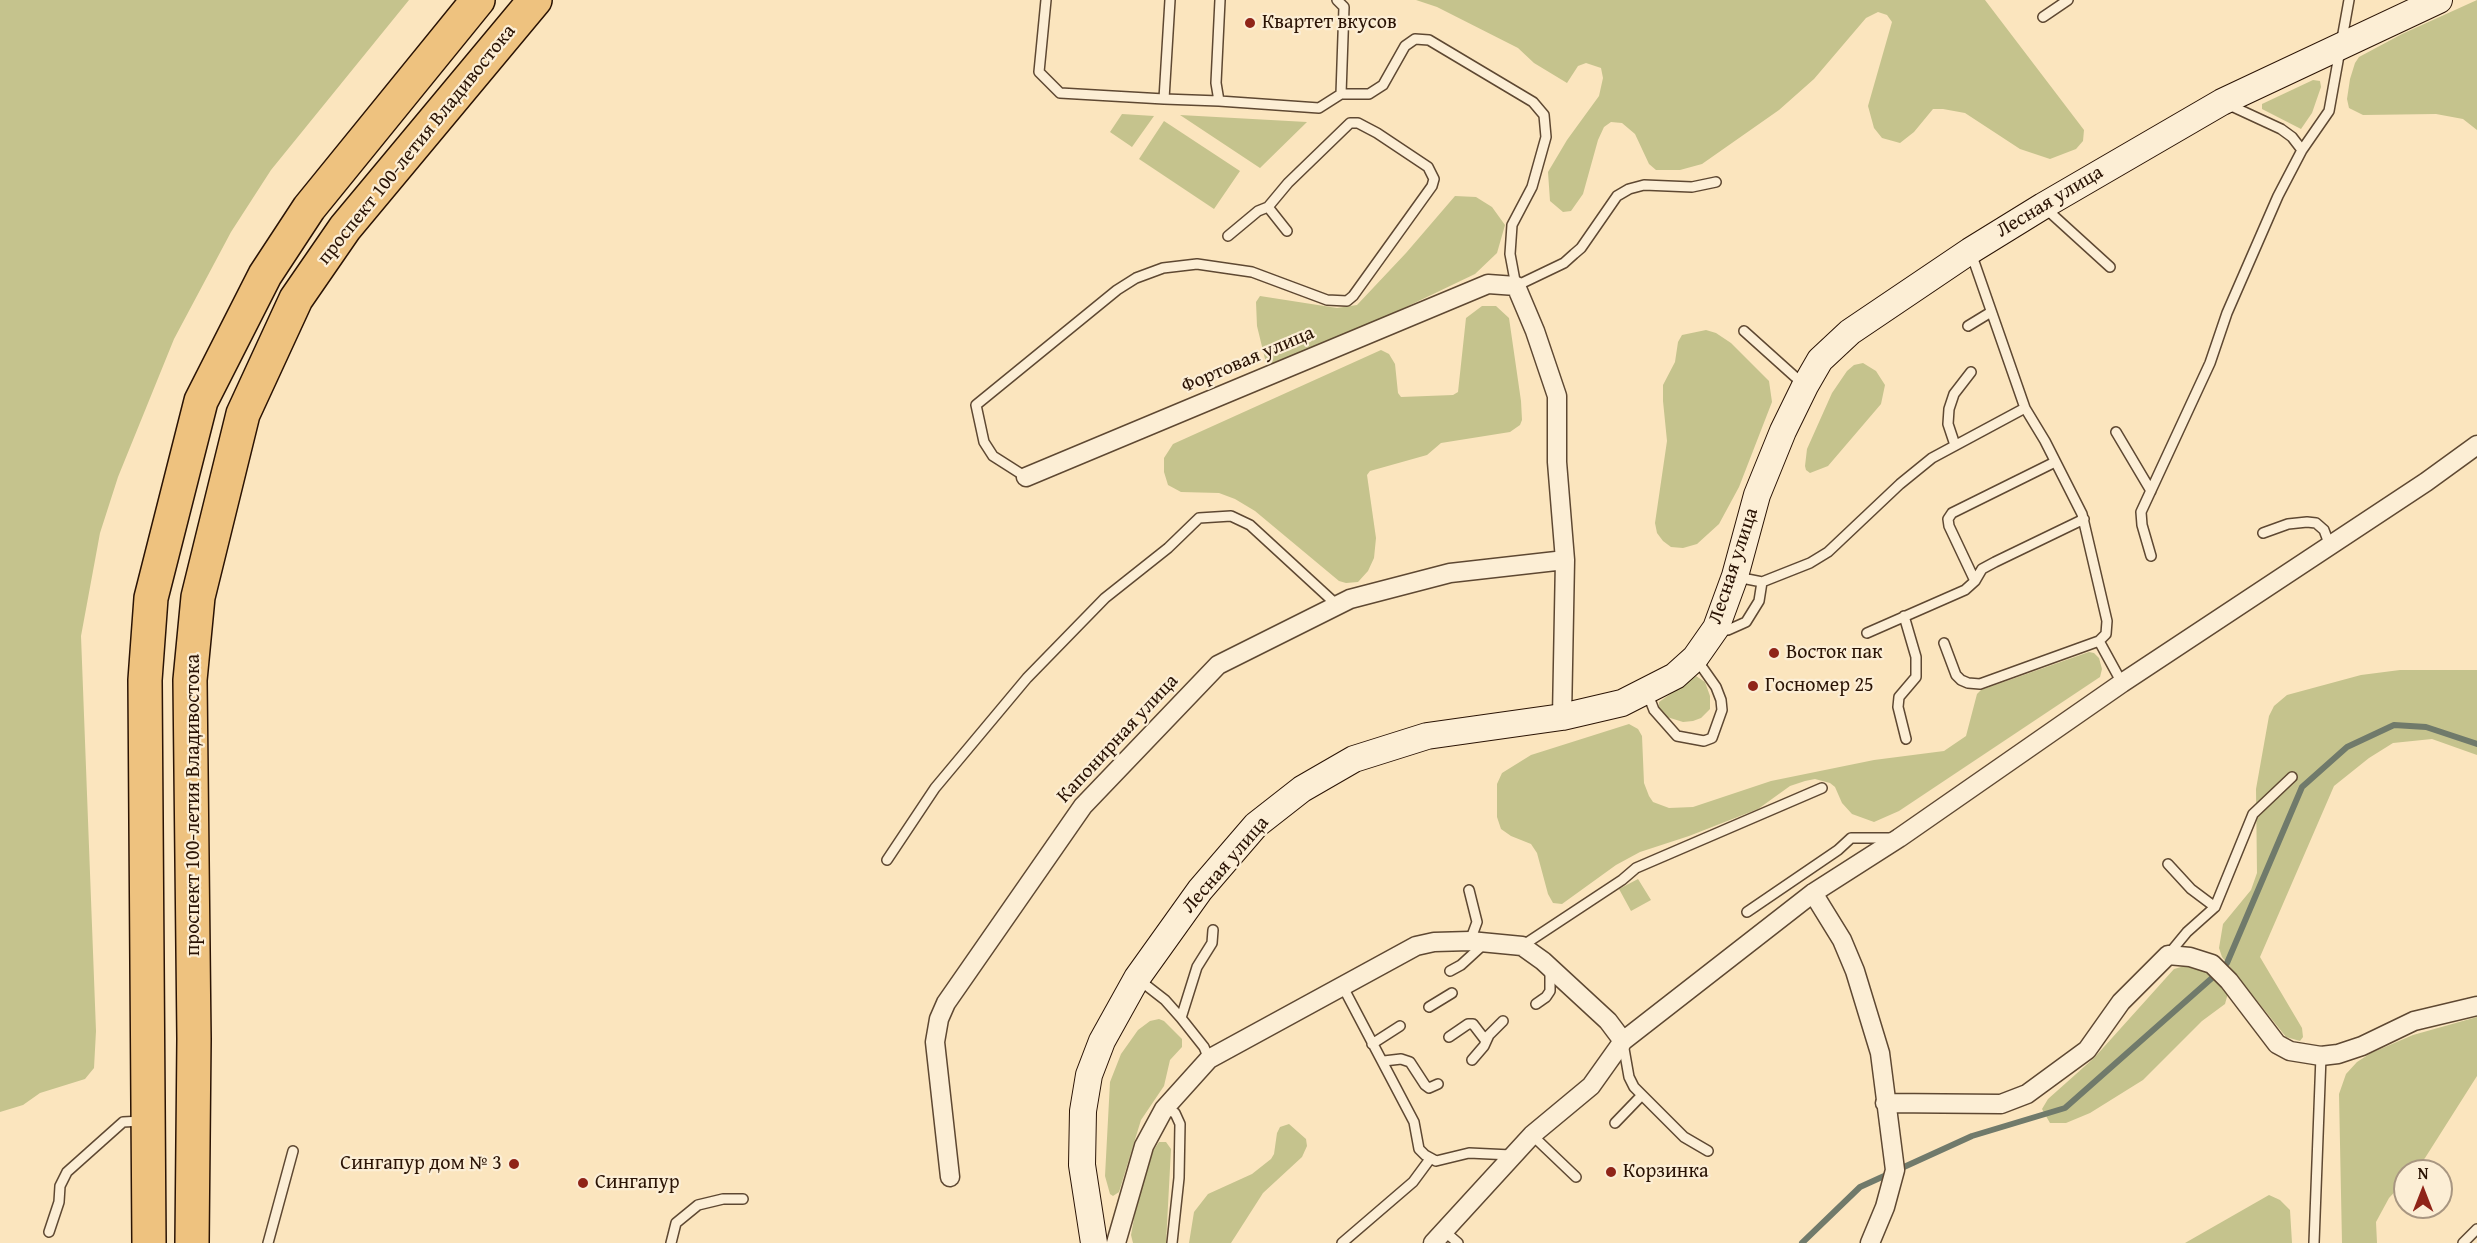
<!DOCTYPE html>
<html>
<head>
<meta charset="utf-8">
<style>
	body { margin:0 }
	#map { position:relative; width:2477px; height:1243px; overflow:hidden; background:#fbe5be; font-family:"Gentium Book Plus",serif }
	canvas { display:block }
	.north { position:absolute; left:2393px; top:1159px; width:60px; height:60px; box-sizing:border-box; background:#fceed5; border:2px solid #a89681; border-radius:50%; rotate:0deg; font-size:16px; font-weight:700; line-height:24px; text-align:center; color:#2a1304 }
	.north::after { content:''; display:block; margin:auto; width:21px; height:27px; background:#8f2418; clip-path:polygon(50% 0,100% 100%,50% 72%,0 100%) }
</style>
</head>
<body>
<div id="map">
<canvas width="2477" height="1243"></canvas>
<div class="north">N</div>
</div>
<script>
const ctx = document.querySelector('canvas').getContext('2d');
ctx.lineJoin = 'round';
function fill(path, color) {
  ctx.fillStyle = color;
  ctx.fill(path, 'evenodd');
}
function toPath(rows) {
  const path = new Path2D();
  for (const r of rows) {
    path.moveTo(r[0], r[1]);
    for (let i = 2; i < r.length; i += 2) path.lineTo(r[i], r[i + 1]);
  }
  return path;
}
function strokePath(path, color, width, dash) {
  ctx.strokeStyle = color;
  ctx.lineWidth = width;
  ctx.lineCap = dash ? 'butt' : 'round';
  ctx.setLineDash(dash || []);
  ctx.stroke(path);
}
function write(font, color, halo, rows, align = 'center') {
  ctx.font = font + ' "Gentium Book Plus",serif';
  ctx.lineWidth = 4.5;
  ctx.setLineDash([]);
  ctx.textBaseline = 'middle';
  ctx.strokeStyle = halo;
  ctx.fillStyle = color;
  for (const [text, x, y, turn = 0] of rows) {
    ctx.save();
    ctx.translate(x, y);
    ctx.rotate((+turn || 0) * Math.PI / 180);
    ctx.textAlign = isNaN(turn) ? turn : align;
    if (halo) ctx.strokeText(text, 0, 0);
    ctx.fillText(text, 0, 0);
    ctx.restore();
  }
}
fill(toPath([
	[0,0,409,0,271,170,231,232,174,339,118,477,100,533,81,636,96,1031,94,1068,85,1079,40,1093,23,1105,0,1112],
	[1416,0,1985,0,2084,130,2083,141,2076,149,2050,159,2020,149,1965,113,1943,109,1933,109,1914,132,1900,143,1882,138,1874,128,1868,106,1892,22,1887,15,1878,12,1866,18,1814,79,1779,110,1702,164,1680,170,1656,170,1649,164,1635,134,1622,123,1611,122,1604,127,1598,140,1583,194,1571,211,1563,212,1550,201,1548,172,1567,140,1599,96,1603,78,1601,68,1586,63,1578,66,1567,83,1534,63,1518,48,1437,7],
	[2477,0,2477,130,2463,119,2436,114,2363,115,2349,108,2347,99,2350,79,2355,63,2359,57,2402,34],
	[2313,80,2320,81,2321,87,2312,113,2301,129,2262,109,2262,104],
	[1122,114,1154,116,1132,147,1110,132],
	[1180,115,1307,122,1260,168],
	[1164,121,1240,171,1214,209,1139,159],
	[1455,196,1476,197,1492,207,1505,225,1497,253,1475,274,1312,352,1271,366,1266,363,1257,326,1256,302,1260,296,1337,308,1357,305,1406,253],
	[1482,306,1496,306,1509,318,1521,401,1522,420,1520,425,1510,432,1441,443,1427,455,1370,471,1367,475,1376,538,1374,558,1368,571,1358,582,1346,583,1339,581,1255,511,1235,499,1219,493,1181,492,1168,485,1164,472,1164,458,1173,444,1381,350,1389,354,1395,364,1398,393,1401,397,1453,395,1458,392,1466,318],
	[1706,330,1716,333,1731,343,1769,381,1772,402,1739,487,1719,524,1697,544,1683,548,1671,547,1663,541,1657,533,1655,523,1667,441,1663,401,1663,385,1675,362,1678,342,1682,335],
	[1863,363,1876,371,1885,385,1881,404,1828,466,1810,473,1806,470,1805,466,1807,449,1832,393,1847,371,1854,365],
	[2089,652,2094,653,2099,658,2102,669,2100,677,1899,811,1874,822,1852,814,1842,803,1835,787,1830,783,1815,779,1805,781,1790,786,1758,809,1689,836,1640,852,1616,865,1562,904,1553,903,1548,894,1537,853,1531,844,1511,836,1501,829,1497,817,1497,784,1502,773,1531,755,1629,724,1638,729,1642,736,1644,783,1649,796,1653,802,1669,808,1693,807,1771,781,1874,760,1944,751,1966,736,1977,694,1981,690],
	[2400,670,2477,670,2477,755,2432,739,2393,743,2369,758,2334,786,2260,957,2302,1028,2303,1037,2300,1041,2286,1037,2222,957,2219,948,2223,924,2251,890,2257,873,2256,789,2269,716,2274,706,2287,695,2361,675],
	[1696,676,1705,682,1710,696,1710,709,1701,718,1693,721,1683,722,1667,717,1659,710,1659,702],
	[1638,879,1651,900,1631,911,1619,889],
	[2188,965,2204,970,2216,977,2228,993,2225,1004,2202,1021,2143,1080,2090,1113,2066,1123,2050,1123,2042,1109,2048,1099,2094,1058,2174,969],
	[2477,1017,2477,1076,2425,1158,2414,1171,2405,1171,2405,1181,2389,1198,2376,1222,2377,1243,2342,1243,2339,1094,2346,1074,2357,1062,2371,1053,2413,1035],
	[1159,1019,1164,1021,1182,1039,1182,1047,1170,1060,1164,1086,1141,1120,1119,1192,1113,1196,1110,1194,1105,1176,1110,1082,1121,1054,1138,1030,1150,1021],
	[1289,1124,1306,1139,1307,1146,1302,1157,1263,1193,1231,1243,1189,1243,1194,1212,1208,1194,1252,1174,1271,1159,1274,1154,1277,1133,1280,1127],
	[1159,1142,1166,1142,1171,1149,1166,1243,1133,1243,1131,1235,1139,1191,1151,1154],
	[2269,1195,2280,1200,2290,1210,2292,1243,2185,1243]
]), '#c5c38d');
strokePath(toPath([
	[2227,963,2302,787,2347,747,2394,725,2426,727,2477,744],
	[1802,1243,1860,1187,1972,1136,2065,1108,2212,978]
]), '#707a6b', 6);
const lane = toPath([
	[1046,0,1039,72,1060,93,1164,99,1170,0],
	[1220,0,1216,83,1219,101,1319,108,1341,94,1344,7,1337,0],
	[2043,17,2068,0],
	[1341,94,1369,94,1383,85,1405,46,1415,39,1429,40,1533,102,1544,115,1546,137,1532,187,1512,225,1510,254,1516,286,1564,263,1574,254,1581,248,1617,196,1629,189,1644,185,1692,187,1716,182],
	[1164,99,1219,101],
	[2302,150,2329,111,2349,0],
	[2044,207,2110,267],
	[1228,236,1258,211,1268,207],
	[1968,326,1991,312],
	[1744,331,1803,384],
	[2116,432,2151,491],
	[1955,445,1948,424,1949,409,1954,394,1971,372],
	[2055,462,1952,513,1948,519,1949,526,1975,581,1982,569,1995,562,2084,519],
	[1026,477,993,456,984,442,976,405,1117,290,1136,278,1163,268,1197,264,1252,272,1327,300,1347,301,1353,296,1432,186,1434,179,1428,167,1377,133,1358,123,1350,123,1288,183,1268,207,1287,231],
	[2263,533,2288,524,2307,522,2316,523,2324,530,2330,546],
	[2151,556,2142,525,2141,512,2210,363,2227,313,2278,196,2302,150,2292,137,2281,129,2227,104],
	[1737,577,1762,582,1810,563,1828,552,1900,484,1932,458,2025,408],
	[1904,616,1916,657,1916,677,1899,697,1898,707,1906,739],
	[1718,628,1728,630,1746,622,1759,601,1762,582],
	[1867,633,1965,590,1975,581],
	[2099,641,2122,683],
	[1944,643,1956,675,1961,680,1968,683,1980,684,2099,641,2106,634,2107,621,2082,514,2045,441,2025,408,1971,253],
	[1647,692,1654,710,1677,736,1704,741,1712,738,1722,710,1721,700,1716,687,1697,660],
	[887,860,935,788,1027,678,1105,598,1168,548,1199,518,1231,516,1250,525,1337,605],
	[2168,864,2191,889,2215,907],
	[1469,890,1477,922,1470,941],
	[1747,912,1838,850,1851,838,1895,838],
	[1522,946,1622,880,1636,868,1822,788],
	[2168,955,2187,932,2215,907,2253,814,2292,777],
	[1450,971,1461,965,1485,943],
	[1138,979,1165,1000,1181,1018,1204,1047,1209,1059],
	[1343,987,1414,1122,1419,1149,1425,1155,1436,1161,1469,1153,1511,1155],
	[1536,1004,1546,997,1550,991,1550,971],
	[1429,1007,1452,993],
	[1181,1018,1197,967,1212,943,1213,930],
	[1449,1037,1468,1024,1473,1024,1486,1041],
	[1623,1043,1629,1077,1634,1087,1684,1137,1708,1151],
	[1372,1044,1400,1026],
	[1472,1060,1484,1046,1489,1035,1503,1021],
	[1384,1061,1401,1059,1410,1062,1425,1085,1429,1088,1438,1084],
	[1164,1109,1175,1113,1180,1124,1179,1178,1172,1243],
	[1615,1123,1642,1095],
	[1532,1135,1576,1177],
	[1443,1230,1458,1243],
	[49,1232,59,1202,60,1186,67,1172,123,1122,142,1121],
	[268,1243,293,1151],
	[671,1243,676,1223,698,1205,723,1199,743,1199],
	[1342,1243,1413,1182,1430,1159],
	[2314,1243,2321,1056],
	[2463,1243,2477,1229]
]);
const street = toPath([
	[1026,477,1488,284,1516,286,1535,331,1557,396,1557,462,1565,560,1562,717],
	[1813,893,1842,940,1855,971,1880,1053,1895,1170,1885,1207,1870,1243],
	[1885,1103,2001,1104,2027,1094,2087,1050,2121,1002,2168,955,2190,957,2212,964,2229,981,2277,1044,2290,1051,2321,1056,2338,1054,2362,1046,2414,1021,2477,1006],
	[950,1177,935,1042,939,1019,946,1003,1083,806,1218,665,1350,599,1450,573,1565,560],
	[1116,1243,1144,1146,1164,1109,1209,1059,1416,946,1434,942,1470,941,1522,946,1543,961,1608,1021,1623,1041],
	[1433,1243,1532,1135,1591,1086,1623,1041,1813,893,1899,838,2122,683,2426,482,2477,445]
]);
const secondary = toPath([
	[1094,1243,1082,1165,1083,1111,1089,1075,1102,1041,1137,978,1200,890,1256,825,1302,789,1354,759,1427,736,1562,717,1622,703,1675,676,1695,658,1716,628,1735,576,1757,495,1783,431,1805,386,1820,360,1850,332,1970,251,2043,206,2222,102,2439,0]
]);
const highway = toPath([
	[149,1243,145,680,151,598,201,401,265,275,309,208,478,0],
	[192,1243,194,1039,190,680,198,597,243,414,296,299,345,228,535,0]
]);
strokePath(lane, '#5e4832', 12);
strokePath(street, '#5e4832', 21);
strokePath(secondary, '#2a1304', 28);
strokePath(highway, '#2a1304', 36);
strokePath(lane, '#fceed5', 9);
strokePath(street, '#fceed5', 18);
strokePath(secondary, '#fceed5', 26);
strokePath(highway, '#eec27f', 33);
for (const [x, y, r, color] of [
	[1250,23,6,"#8f2418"],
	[1774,653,6,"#8f2418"],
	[1753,686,6,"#8f2418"],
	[514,1164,6,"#8f2418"],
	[1611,1172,6,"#8f2418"],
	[583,1183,6,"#8f2418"]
]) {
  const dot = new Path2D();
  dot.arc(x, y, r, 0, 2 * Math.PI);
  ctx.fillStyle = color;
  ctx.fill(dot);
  strokePath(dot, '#fceed5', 2);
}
write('20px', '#2a1304', '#fceed5', [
	["Квартет вкусов",1262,23],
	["Восток пак",1786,653],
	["Госномер 25",1765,686],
	["Сингапур дом № 3",502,1164,"right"],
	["Корзинка",1623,1172],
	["Сингапур",595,1183]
], 'left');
write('20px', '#2a1304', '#fceed5', [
	["проспект 100-летия Владивостока",417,145,-51],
	["Лесная улица",2050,202,-31],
	["Фортовая улица",1248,360,-23],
	["Лесная улица",1734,566,-72],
	["Капонирная улица",1118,739,-47],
	["проспект 100-летия Владивостока",194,805,-90],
	["Лесная улица",1226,865,-49]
]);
</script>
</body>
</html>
